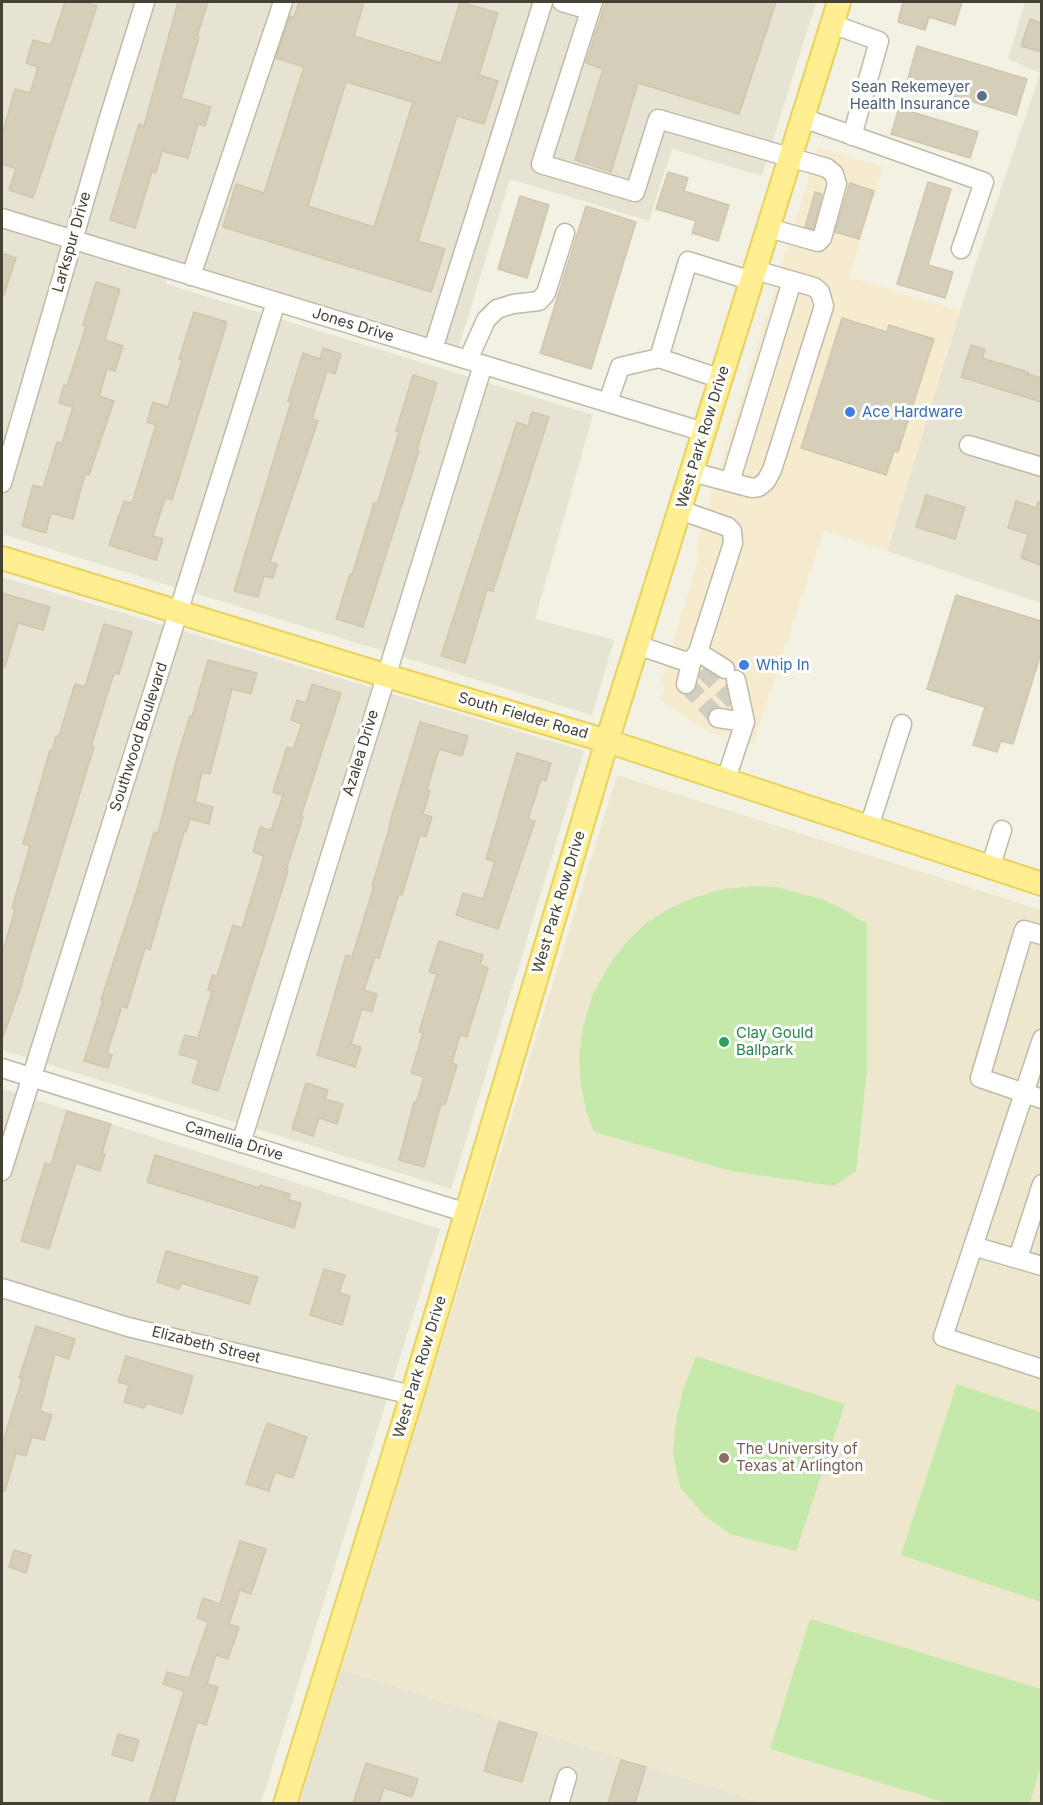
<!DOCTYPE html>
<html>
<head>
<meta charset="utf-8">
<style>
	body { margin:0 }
	#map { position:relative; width:1043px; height:1805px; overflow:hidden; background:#f3f1e4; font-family:Inter,sans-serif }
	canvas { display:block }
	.frame { position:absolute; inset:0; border:3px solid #454134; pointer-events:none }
</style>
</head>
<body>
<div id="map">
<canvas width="1043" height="1805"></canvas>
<div class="frame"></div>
</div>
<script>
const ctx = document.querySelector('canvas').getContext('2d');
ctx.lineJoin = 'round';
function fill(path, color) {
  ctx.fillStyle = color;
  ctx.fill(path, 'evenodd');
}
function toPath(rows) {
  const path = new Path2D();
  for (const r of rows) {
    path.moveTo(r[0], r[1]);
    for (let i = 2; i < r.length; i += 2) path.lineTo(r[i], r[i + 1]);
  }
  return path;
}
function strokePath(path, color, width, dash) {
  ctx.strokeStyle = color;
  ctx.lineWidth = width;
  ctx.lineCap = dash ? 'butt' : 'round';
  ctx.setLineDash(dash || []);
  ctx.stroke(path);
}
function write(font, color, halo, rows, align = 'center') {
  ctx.font = font + ' Inter,sans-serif';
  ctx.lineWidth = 6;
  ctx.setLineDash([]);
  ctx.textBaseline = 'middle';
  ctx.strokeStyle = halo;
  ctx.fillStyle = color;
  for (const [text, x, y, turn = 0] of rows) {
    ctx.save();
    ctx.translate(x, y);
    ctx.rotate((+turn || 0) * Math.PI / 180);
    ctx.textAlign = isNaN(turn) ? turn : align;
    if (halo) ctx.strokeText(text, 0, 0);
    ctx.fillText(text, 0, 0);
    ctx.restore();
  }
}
fill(toPath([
	[2,2,816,2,762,176,672,149,649,221,510,179,459,346,173,259,166,284,593,415,535,619,614,640,592,715,2,534],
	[1025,2,1041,2,1041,603,887,551,960,311,1040,73,1008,59],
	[2,577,584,751,451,1189,2,1050],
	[2,1089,440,1229,261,1803,2,1803],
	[341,1669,763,1803,299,1804]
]), '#e7e3d2');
fill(toPath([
	[818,147,883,167,849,277,960,311,887,551,824,531,753,745,709,732,661,701,665,684,661,682,699,556,696,548,710,499]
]), '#f6ebce');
fill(toPath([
	[617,775,1041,910,1041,1803,763,1803,341,1669]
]), '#ede8cd');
fill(toPath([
	[752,886,777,887,821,899,839,907,867,924,867,1070,856,1171,834,1186,731,1171,594,1132,586,1110,581,1086,579,1057,583,1027,593,994,609,965,626,943,646,923,670,908,696,897,724,889],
	[696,1356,845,1404,796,1551,730,1534,704,1515,680,1487,673,1453,676,1421,683,1390],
	[957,1384,1041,1412,1041,1602,901,1555],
	[810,1619,1041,1689,1041,1765,1030,1803,947,1803,770,1749]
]), '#c4e9ab');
const building = toPath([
	[65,2,84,2,97,6,33,198,9,190,16,169,2,164,2,135,15,89,30,93,38,67,26,63,33,40,51,45,65,2],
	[178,2,208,2,197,36,199,37,181,98,211,107,205,126,198,124,188,158,162,151,156,173,152,172,135,228,110,220,139,124,144,126,178,2],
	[299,2,364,2,354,36,441,63,460,2,498,13,479,75,498,81,484,124,457,116,418,241,445,249,431,292,223,227,236,184,264,193,304,67,276,58,290,16,294,17,299,2],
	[346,82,413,102,374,227,308,206,346,82],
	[606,2,776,2,739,114,638,83,611,172,575,160,603,69,586,63,606,2],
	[903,2,962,2,955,25,929,17,925,30,898,22,903,2],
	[1030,19,1041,23,1041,52,1021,46,1030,19],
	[917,46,1027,79,1016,115,907,82,917,46],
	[899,108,978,132,970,158,891,134,899,108],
	[668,172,688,178,684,191,729,205,718,241,692,233,696,221,656,209,668,172],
	[928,182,951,189,928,265,953,272,945,298,897,284,928,182],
	[850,183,874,191,859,239,835,232,850,183],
	[815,192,822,194,813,229,805,227,815,192],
	[520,196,549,205,527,278,498,269,520,196],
	[586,206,636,222,591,369,540,353,586,206],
	[2,253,16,258,4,295,2,294,2,253],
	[96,282,120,289,105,340,123,346,115,371,107,369,99,396,114,401,89,475,85,474,73,519,51,513,46,533,22,526,33,485,43,488,57,442,62,443,73,407,59,403,64,385,67,386,86,326,83,325,96,282],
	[194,312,227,322,172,500,165,498,153,536,163,539,156,560,109,545,124,501,132,503,156,425,147,422,153,402,168,407,182,360,179,359,194,312],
	[842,318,887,332,889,325,934,339,898,452,894,451,886,475,801,448,842,318],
	[971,345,985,349,982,358,1028,372,1028,374,1041,378,1041,402,961,377,971,345],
	[323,348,341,354,335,374,327,371,312,419,318,421,270,562,277,564,273,578,264,576,258,597,234,591,291,402,288,401,303,353,320,359,323,348],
	[413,375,437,383,417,450,419,451,363,627,336,619,350,574,352,575,374,503,377,504,399,432,396,431,413,375],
	[532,412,549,417,493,591,487,590,465,663,441,656,517,422,528,426,532,412],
	[926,495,965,507,955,539,916,527,926,495],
	[1016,501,1036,508,1038,502,1041,502,1041,565,1021,558,1028,534,1008,528,1016,501],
	[2,593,50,607,43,630,18,623,5,667,2,666,2,593],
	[956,595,1041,621,1041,653,1013,744,1001,741,997,752,973,745,985,707,927,689,956,595],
	[104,624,132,632,119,674,114,673,91,746,94,747,22,981,23,981,3,1037,2,1037,2,955,15,909,12,908,30,846,23,844,50,750,52,751,56,736,59,736,75,684,85,687,104,624],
	[208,660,257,673,251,694,232,689,210,774,202,772,195,802,213,807,209,824,190,819,186,832,184,832,150,950,145,948,127,1008,122,1006,107,1053,112,1055,108,1068,84,1061,103,1000,101,1000,137,890,154,832,158,833,177,758,190,716,192,717,208,660],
	[312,684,341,693,301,816,303,817,286,870,288,871,218,1091,192,1083,199,1060,179,1054,185,1035,198,1038,212,991,208,990,212,975,217,976,233,925,242,928,264,856,253,852,260,827,271,830,283,795,273,792,287,747,293,749,302,724,291,720,297,700,306,703,312,684],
	[420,722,468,736,462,756,439,749,427,790,430,791,423,814,432,817,426,837,420,835,402,895,399,894,379,958,375,957,364,990,377,994,372,1012,362,1009,351,1044,361,1047,355,1067,317,1055,346,955,352,957,374,886,372,886,390,826,389,825,420,722],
	[517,753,551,763,546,781,541,779,528,819,535,821,498,929,456,915,463,893,483,899,495,862,486,859,517,753],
	[439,941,483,955,480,965,488,968,467,1037,460,1035,452,1063,457,1065,445,1105,441,1104,424,1167,399,1160,414,1102,416,1103,424,1077,411,1073,423,1033,419,1032,437,974,429,972,439,941],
	[306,1083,328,1090,325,1099,343,1104,337,1124,319,1118,313,1136,292,1129,306,1083],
	[67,1111,111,1124,102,1153,105,1154,100,1171,76,1163,49,1249,21,1241,45,1163,51,1165,67,1111],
	[155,1155,259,1188,260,1185,290,1194,289,1200,301,1203,294,1228,147,1182,155,1155],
	[166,1251,258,1277,249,1304,181,1283,179,1289,157,1282,166,1251],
	[324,1269,345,1275,339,1293,350,1296,342,1325,310,1315,324,1269],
	[36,1326,75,1339,69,1359,55,1354,40,1411,52,1415,44,1440,32,1437,26,1456,16,1453,5,1491,2,1490,2,1445,22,1379,19,1378,36,1326],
	[126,1356,193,1376,182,1414,146,1403,144,1408,124,1402,129,1385,118,1382,126,1356],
	[267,1423,307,1437,293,1478,275,1472,269,1491,246,1484,267,1423],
	[240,1541,266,1549,251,1594,240,1590,229,1624,239,1627,228,1659,216,1655,207,1684,218,1687,206,1725,197,1722,174,1803,149,1803,184,1691,163,1684,167,1672,189,1678,208,1622,197,1618,203,1598,220,1604,240,1541],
	[14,1550,31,1555,26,1573,9,1567,14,1550],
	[499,1722,537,1733,522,1782,484,1771,499,1722],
	[118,1734,139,1740,133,1761,112,1755,118,1734],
	[621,1760,646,1767,635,1803,608,1803,621,1760],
	[366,1763,418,1779,412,1797,384,1788,379,1803,353,1803,366,1763]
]);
fill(building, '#d5ceb9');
strokePath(building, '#d0c7ac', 1.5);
strokePath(toPath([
	[703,669,735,702],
	[686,684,718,718]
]), '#d0cec1', 18, [18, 9]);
const minor = toPath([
	[562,2,590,10],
	[593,2,541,164,635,192,658,119,827,168,834,174,837,184,822,238,818,242,769,228],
	[832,24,879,41,852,136],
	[803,118,984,182,961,249],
	[2,218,704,432],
	[191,276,283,2],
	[433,349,543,2],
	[468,360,486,320,497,309,513,304,539,301,546,293,565,233],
	[721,379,659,358,688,261,752,281],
	[608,402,620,367,659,358],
	[969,445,1042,467],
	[692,472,752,488,759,487,766,481,772,470,824,306,820,292,814,287,755,270],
	[730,482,792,281],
	[2,483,107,124,145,2],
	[637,645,684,661,692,660,698,652,733,543,732,531,728,527,680,510],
	[698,652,725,669],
	[686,684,692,660],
	[718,718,745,722],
	[726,779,745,722,736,680],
	[869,827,902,724],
	[990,868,1002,830],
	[1042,935,1024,930,980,1078,1042,1099],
	[1042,1039,943,1337,1042,1369],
	[2,1068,467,1213],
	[241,1143,483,365],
	[2,1171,276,302],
	[973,1246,1042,1266],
	[1018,1258,1042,1184],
	[2,1288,128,1327,412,1395],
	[559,1804,567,1777]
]);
const major = toPath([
	[2,558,407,682,607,741,1042,884],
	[285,1804,412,1395,607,741,839,2]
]);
strokePath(minor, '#bfbaa7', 21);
strokePath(major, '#e8d25d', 26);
strokePath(minor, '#fff', 18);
strokePath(major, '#ffef91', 22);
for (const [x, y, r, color] of [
	[982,96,6,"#5c6f8a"],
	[850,412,6,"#3f7fe0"],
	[744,665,6,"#3f7fe0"],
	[724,1042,6,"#2e9e5b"],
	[724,1458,6,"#8d6e63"]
]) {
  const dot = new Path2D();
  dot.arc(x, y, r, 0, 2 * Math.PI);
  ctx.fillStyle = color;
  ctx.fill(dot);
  strokePath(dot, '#fff', 2);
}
write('15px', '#4e5e75', '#fff', [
	["Sean Rekemeyer",970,87],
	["Health Insurance",970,104]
], 'right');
write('15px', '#454134', '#fff', [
	["Larkspur Drive",72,242,-74],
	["Jones Drive",353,325,17],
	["West Park Row Drive",703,437,-73],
	["South Fielder Road",523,716,16],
	["Southwood Boulevard",139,737,-72],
	["Azalea Drive",361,753,-73],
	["West Park Row Drive",559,902,-73],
	["Camellia Drive",234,1141,17],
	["Elizabeth Street",206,1345,14],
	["West Park Row Drive",420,1367,-73]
]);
write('15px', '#366cbe', '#fff', [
	["Ace Hardware",862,412],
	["Whip In",756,665]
], 'left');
write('15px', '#27864d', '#fff', [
	["Clay Gould",736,1033],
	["Ballpark",736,1050]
], 'left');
write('15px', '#785e54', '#fff', [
	["The University of",736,1449],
	["Texas at Arlington",736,1466]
], 'left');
</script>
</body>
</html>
